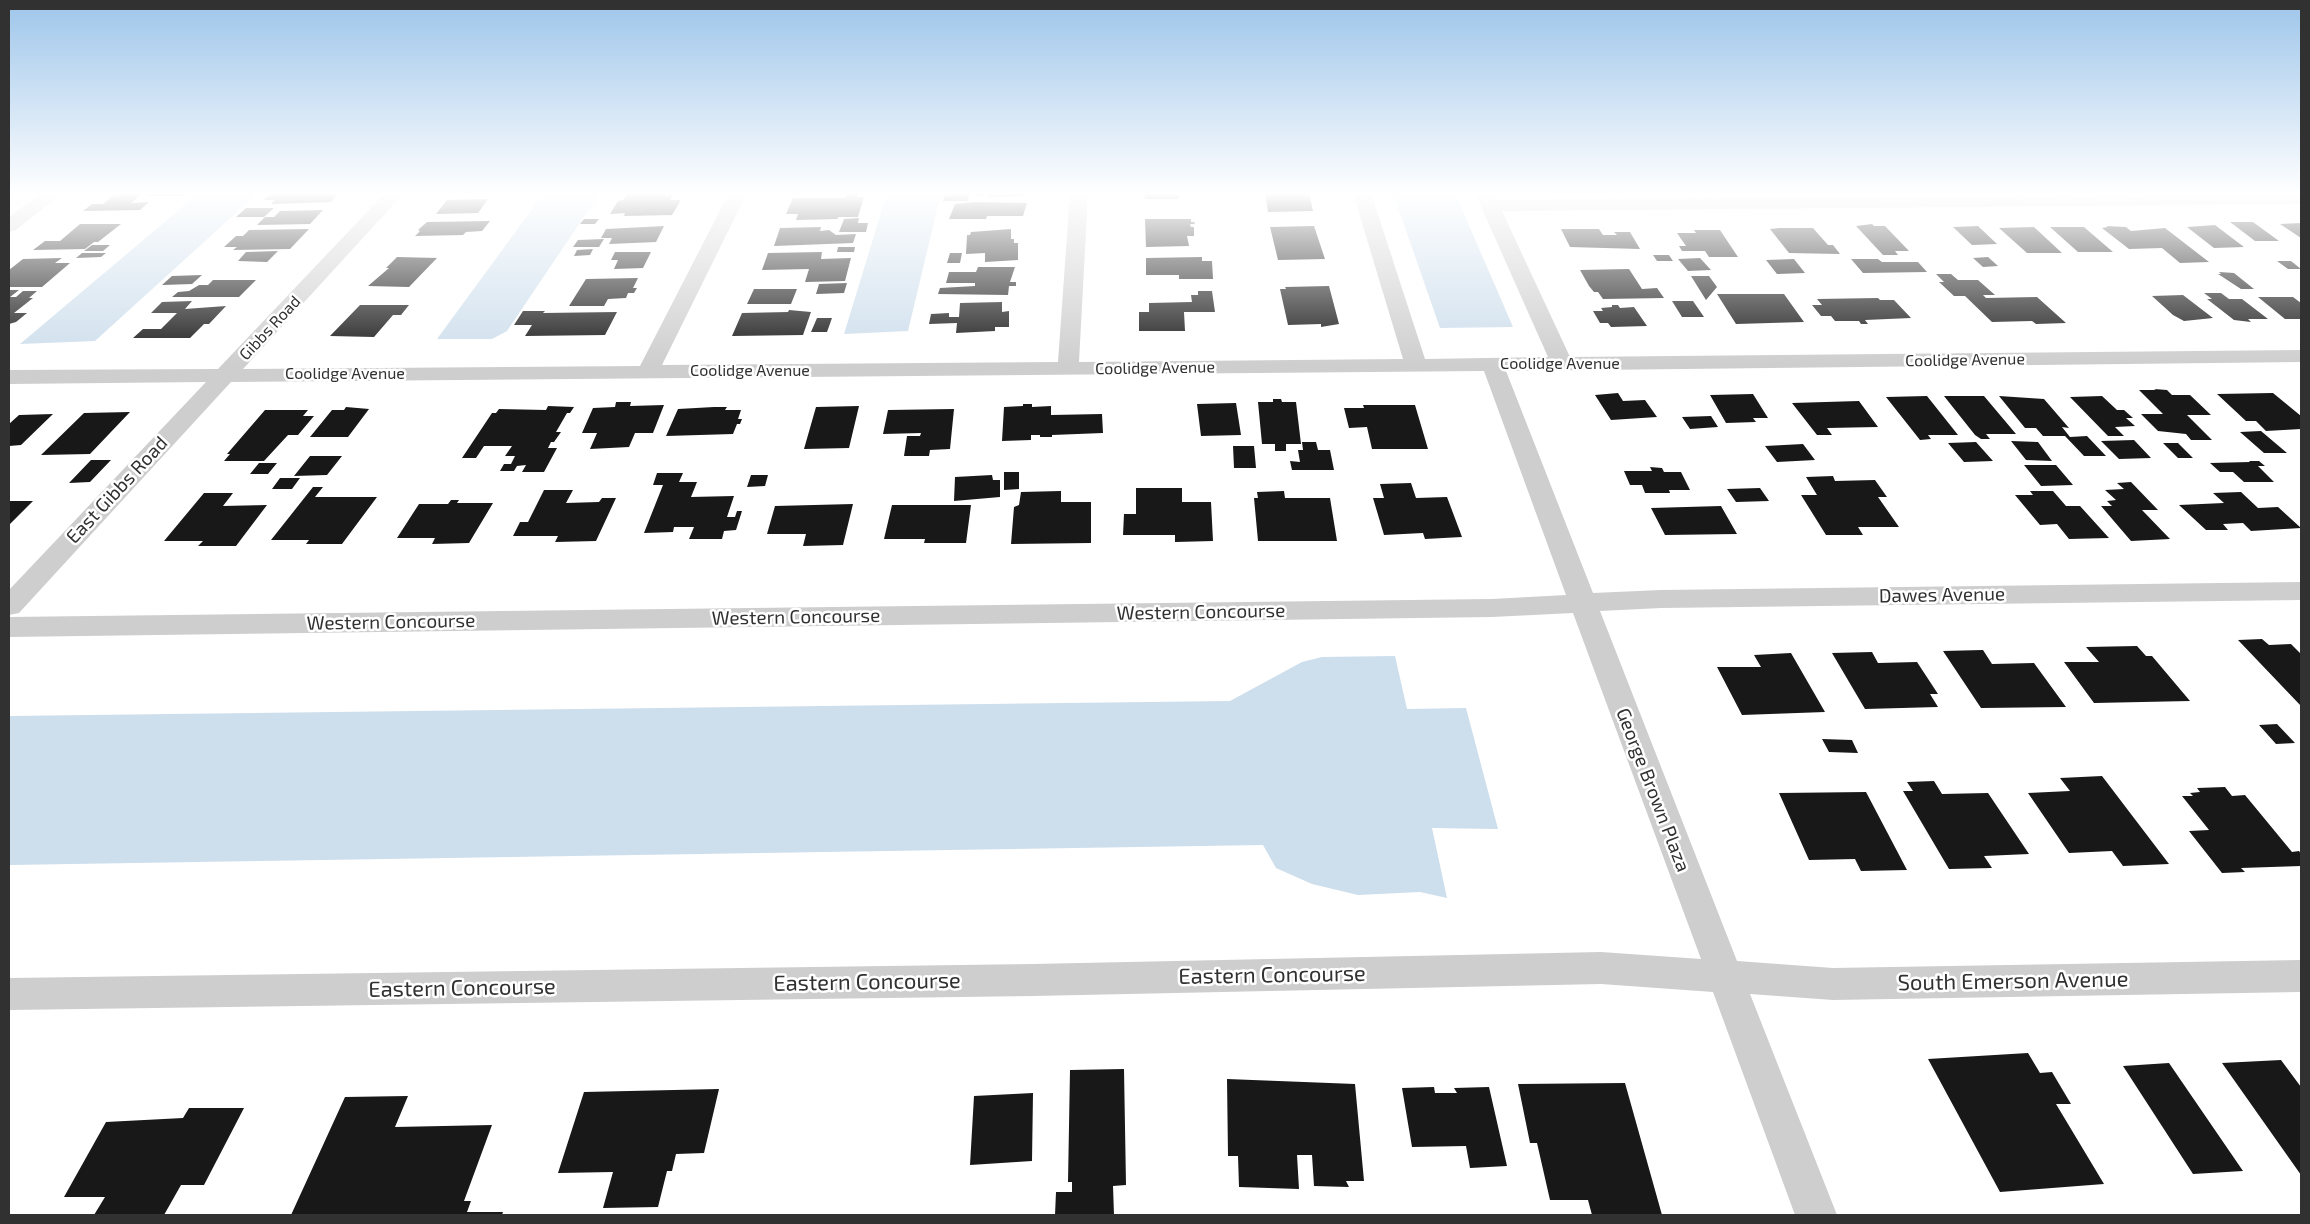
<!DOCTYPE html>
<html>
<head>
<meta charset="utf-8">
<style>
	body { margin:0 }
	#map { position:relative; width:2310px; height:1224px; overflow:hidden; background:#fff; font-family:"Exo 2",sans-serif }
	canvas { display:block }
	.frame { position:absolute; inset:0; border:10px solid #313131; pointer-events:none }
</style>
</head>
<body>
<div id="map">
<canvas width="2310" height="1224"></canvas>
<div class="frame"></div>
</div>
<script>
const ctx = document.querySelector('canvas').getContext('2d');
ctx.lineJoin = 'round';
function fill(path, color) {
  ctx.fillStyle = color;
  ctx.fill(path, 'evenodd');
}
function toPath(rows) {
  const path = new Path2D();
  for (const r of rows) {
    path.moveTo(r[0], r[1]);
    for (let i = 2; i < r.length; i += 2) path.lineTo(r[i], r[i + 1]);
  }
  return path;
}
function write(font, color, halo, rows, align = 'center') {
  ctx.font = font + ' "Exo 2",sans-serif';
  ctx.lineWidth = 5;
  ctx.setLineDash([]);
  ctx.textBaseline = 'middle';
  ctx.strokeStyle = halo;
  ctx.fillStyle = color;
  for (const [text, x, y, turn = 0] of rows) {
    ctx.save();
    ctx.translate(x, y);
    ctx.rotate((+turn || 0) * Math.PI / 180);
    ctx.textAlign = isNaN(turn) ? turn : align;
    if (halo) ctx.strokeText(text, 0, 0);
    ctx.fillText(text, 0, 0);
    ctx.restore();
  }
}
fill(toPath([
	[199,193,258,193,95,341,20,344],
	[544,193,600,193,507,331,492,339,437,339],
	[887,193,941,193,908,331,844,334],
	[1393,193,1455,193,1513,327,1440,328],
	[1395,656,1407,709,1466,708,1498,829,1432,828,1447,898,1420,892,1358,895,1312,884,1276,868,1263,845,9,865,9,716,1230,701,1302,662,1322,657]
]), '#cddeec');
fill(toPath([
	[143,193,131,203,149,202,140,210,83,211,92,204,103,204,115,194],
	[150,193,186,193,184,196,146,196],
	[271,193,339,193,331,202,271,204,275,200,264,200],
	[628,193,674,193,670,200,681,200,672,215,624,216,625,213,610,214,618,201,623,200],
	[945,193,970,193,968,201,943,201],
	[977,193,1027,193,1026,196,989,197,989,195,977,196],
	[1144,193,1178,193,1179,199,1145,199],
	[1265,193,1309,193,1313,211,1268,212],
	[847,194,859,194,857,197,864,197,858,217,839,217,837,219,796,220,798,214,786,214,793,198,845,198],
	[488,199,478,213,436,214,447,200],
	[975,202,1027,203,1023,216,987,216,986,219,949,219,955,204],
	[246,208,274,208,264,217,236,217],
	[323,210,310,224,257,225,265,217,274,217,280,211],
	[859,218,858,223,868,223,866,232,839,232,844,219],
	[584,219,599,219,595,224,580,224],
	[1145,219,1191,219,1191,222,1194,222,1195,224,1190,224,1191,227,1194,227,1194,236,1187,236,1189,246,1146,247],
	[490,221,482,231,466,232,463,235,415,236,420,231,418,230,427,222],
	[2230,222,2253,222,2279,241,2255,241],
	[2301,223,2301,238,2280,224],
	[80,224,121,224,98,242,94,242,85,249,33,250,45,241,60,241],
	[1872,224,1874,226,1885,226,1909,251,1895,251,1898,255,1883,255,1856,226],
	[2215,225,2244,247,2214,248,2187,227],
	[664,226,656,242,609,244,612,238,601,238,606,229],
	[1314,226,1325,259,1278,260,1270,227],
	[1978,226,1997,244,1972,245,1953,227],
	[2106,226,2126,227,2131,231,2165,228,2209,262,2180,263,2162,248,2129,249,2102,228,2108,227],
	[821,227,820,231,829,230,836,235,856,234,853,243,774,246,780,228],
	[2034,227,2062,253,2027,253,1999,228],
	[2050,227,2084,227,2113,252,2078,252],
	[1779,228,1813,228,1828,245,1833,245,1840,254,1789,253,1770,229],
	[309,229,290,249,233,250,237,247,224,247,236,236,243,236,249,230],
	[1011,229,1011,239,1014,239,1014,243,1018,243,1018,260,985,262,985,253,966,254,967,235,970,235,971,232],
	[1561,229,1599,229,1603,235,1617,235,1614,232,1630,232,1640,249,1570,247],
	[1694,230,1720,230,1738,257,1709,257,1705,251,1682,251,1679,246,1686,246,1677,233,1696,233],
	[604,239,599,247,573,247,578,240],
	[92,245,110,245,103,251,84,251],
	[838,247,855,247,854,252,837,252],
	[593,249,590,255,574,256,577,250],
	[278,251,267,262,238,261,246,252],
	[615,252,651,252,643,268,614,269,618,260,611,260],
	[822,252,821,259,851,258,845,281,805,282,809,269,762,270,768,253],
	[82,253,106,253,101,257,76,258],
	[950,253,962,253,960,263,947,263],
	[1653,255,1669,255,1673,261,1657,261],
	[397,257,437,258,409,287,368,286,389,268,386,268],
	[1202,257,1202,261,1212,261,1213,279,1179,279,1179,275,1146,275,1146,258],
	[1988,257,1998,266,1983,267,1973,258],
	[62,258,55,263,70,263,42,287,9,287,9,270,23,259],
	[1700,258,1711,270,1688,271,1678,259],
	[1794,259,1805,273,1777,274,1766,260],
	[1851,259,1878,259,1882,262,1918,262,1927,272,1863,273],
	[2277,261,2291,261,2301,269,2288,269],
	[978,267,1015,267,1010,282,1016,282,1016,286,1009,286,1008,295,938,294,940,288,975,286,975,283,946,283,949,272,976,272],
	[1629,269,1642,289,1657,288,1664,298,1603,299,1598,292,1594,292,1589,286,1580,270],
	[2219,272,2234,273,2254,289,2241,289,2218,274,2221,274],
	[1936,274,1951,274,1958,280,1978,280,1995,295,1983,295,1986,298,2037,297,2066,323,2036,324,2032,321,1992,322,1965,296,1954,296,1939,282,1944,282],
	[202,275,192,284,162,285,172,276],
	[1691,276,1709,276,1717,287,1706,300],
	[638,278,633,288,637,288,634,293,628,293,626,298,608,299,604,306,569,306,586,279],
	[213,280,256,280,239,297,172,297,178,292,189,291,199,285,208,285],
	[847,283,844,293,816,294,819,284],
	[1329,286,1339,324,1321,327,1321,324,1288,325,1280,289,1286,289,1285,287],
	[754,289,797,289,791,304,747,304],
	[9,290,19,290,10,297,16,297,23,291,37,291,29,298,33,298,14,313,27,313,16,322,9,324],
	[1198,291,1212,291,1215,312,1184,312,1185,331,1139,331,1139,312,1149,312,1149,303,1192,302,1191,295,1198,295],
	[2204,293,2221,293,2229,299,2242,299,2268,319,2248,319,2251,322,2234,320,2207,299,2212,299],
	[1717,294,1784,294,1804,322,1736,324],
	[2183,295,2213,318,2184,321,2173,315,2152,296],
	[2258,297,2293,297,2301,303,2301,319,2285,319],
	[1878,298,1880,300,1894,300,1911,318,1865,320,1868,324,1861,324,1859,321,1835,321,1831,316,1821,316,1812,305,1822,305,1817,299],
	[192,301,185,309,226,306,209,324,204,324,190,338,133,338,143,329,161,329,177,313,151,313,162,302],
	[1672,301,1693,301,1704,317,1682,317],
	[1002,302,1002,312,1009,311,1009,327,995,327,995,331,956,333,957,323,929,324,931,314,949,313,949,317,959,317,960,303],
	[360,305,409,305,401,315,393,315,374,337,330,336],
	[1612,305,1618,305,1620,308,1634,307,1647,326,1611,327,1608,323,1600,323,1593,311,1603,311,1601,308,1612,307],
	[789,310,811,312,803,335,732,336,742,313,788,312],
	[523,311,545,311,543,313,617,312,605,335,525,336,532,325,514,325],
	[817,318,832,318,827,332,811,332],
	[2154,389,2167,390,2172,395,2190,395,2211,415,2187,415,2212,440,2191,440,2186,434,2158,431,2141,414,2163,414,2139,390,2156,390],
	[1618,393,1623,401,1645,400,1657,417,1611,420,1595,395],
	[2273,393,2301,416,2301,429,2266,431,2256,421,2246,421,2217,394],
	[1753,394,1768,418,1753,418,1756,422,1726,423,1710,395],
	[1927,396,1958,435,1928,435,1931,439,1920,440,1886,397],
	[1944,396,1984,396,2016,434,1986,434,1990,439,1981,439,1975,435],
	[1999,396,2044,399,2069,428,2062,427,2070,437,2087,436,2106,456,2084,456,2065,436,2043,436,2036,428,2025,428],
	[2102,396,2117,410,2124,410,2133,418,2126,418,2135,426,2115,427,2124,436,2108,436,2070,397],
	[1273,399,1281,399,1282,402,1296,402,1301,444,1286,444,1286,451,1275,451,1275,444,1262,444,1258,402,1273,402],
	[1859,401,1878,427,1827,428,1832,435,1817,435,1792,403],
	[616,402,631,402,630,406,664,405,653,433,635,433,629,447,590,449,597,433,582,433,593,408,615,407],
	[1236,403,1241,435,1201,436,1197,404],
	[1023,404,1032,404,1032,407,1051,406,1051,415,1102,414,1103,433,1052,435,1052,437,1040,437,1040,435,1031,435,1031,440,1002,441,1004,407,1023,406],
	[1363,405,1415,405,1428,449,1372,449,1367,427,1349,428,1344,408,1364,408],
	[548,406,574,407,570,413,567,413,556,432,561,432,554,442,551,442,548,448,557,448,544,472,522,472,526,465,517,466,514,471,500,471,504,464,511,464,515,456,505,456,512,446,484,446,476,458,462,458,492,413,496,413,499,409,546,410],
	[859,406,849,448,804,449,816,407],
	[346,407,369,409,348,437,310,437,332,410,344,410],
	[714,407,727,407,725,410,741,410,738,419,742,419,740,424,737,424,733,434,666,436,678,409],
	[954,409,950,449,930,450,929,456,904,456,907,436,920,436,921,433,883,434,888,410],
	[265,410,308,410,303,416,314,416,298,435,288,435,264,461,224,461,230,454,227,454],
	[130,412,90,454,41,455,84,413],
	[53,414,21,445,9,446,9,424,19,415],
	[1711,416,1718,427,1690,429,1682,417],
	[2261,431,2287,453,2264,453,2240,432],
	[2134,440,2151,458,2119,459,2101,441],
	[2011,441,2038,442,2052,461,2026,460],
	[1302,442,1316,442,1318,450,1330,450,1334,470,1292,470,1290,461,1300,462,1298,450,1303,450],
	[1976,442,1993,461,1964,462,1948,443],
	[2163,443,2178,443,2193,458,2178,458],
	[1803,444,1815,460,1777,462,1765,446],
	[1233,446,1254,446,1256,468,1234,468],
	[310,456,342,456,327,475,294,476],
	[91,460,111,460,90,482,69,483],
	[2249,461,2259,461,2265,466,2258,466,2274,482,2244,482,2233,472,2220,472,2210,463,2250,462],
	[259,463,277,463,268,474,250,474],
	[2024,465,2056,465,2073,485,2041,486],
	[1650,467,1662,468,1664,472,1681,472,1690,490,1669,490,1670,493,1645,493,1642,485,1630,485,1624,471,1652,471],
	[1004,472,1019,472,1019,489,1004,490],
	[657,473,683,473,679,482,697,482,691,497,734,496,727,517,735,517,737,511,742,511,736,530,724,531,722,539,689,539,694,527,674,527,673,532,644,533,663,485,653,485],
	[751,475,768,475,765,486,747,487],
	[992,475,993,480,1000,480,1000,497,954,501,955,477],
	[1833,476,1835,481,1875,480,1887,497,1878,497,1899,527,1858,527,1863,535,1826,535,1801,495,1817,495,1806,477],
	[280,478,300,478,292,489,272,489],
	[2131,482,2158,510,2142,510,2170,539,2131,541,2101,506,2112,506,2107,501,2116,500,2105,490,2124,489,2117,483],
	[1411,483,1416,498,1447,497,1462,537,1425,539,1423,533,1384,535,1373,498,1384,498,1380,484],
	[313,487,323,487,315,497,377,497,342,544,306,544,309,540,271,540],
	[1136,488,1182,488,1182,502,1211,502,1213,541,1175,542,1175,535,1123,535,1124,514,1136,514],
	[1760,488,1769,501,1736,502,1727,489],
	[544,490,573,490,566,503,599,502,602,498,616,498,596,541,555,542,558,536,513,536,520,522,528,522],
	[1061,491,1061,502,1091,502,1091,543,1011,544,1014,507,1019,505,1021,492],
	[1284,491,1285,498,1330,498,1337,541,1258,541,1254,498,1258,498,1257,492],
	[2030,491,2053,491,2066,506,2080,506,2109,538,2069,539,2057,524,2040,525,2015,495,2033,495],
	[2241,492,2258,508,2278,507,2301,528,2251,531,2243,523,2223,524,2228,530,2206,530,2179,505,2224,503,2213,493],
	[204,493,233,493,223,506,267,505,236,546,198,546,203,541,164,541],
	[451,500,459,500,457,503,493,503,469,543,432,544,435,538,397,538,419,504,448,504],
	[9,501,33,501,9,525],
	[853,504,843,545,803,546,806,534,767,534,775,506],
	[892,505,971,505,966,543,924,543,925,539,884,539],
	[1721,506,1737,534,1665,535,1651,508],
	[2262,639,2269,645,2291,644,2301,654,2301,706,2238,640],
	[2137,646,2146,656,2152,656,2190,701,2094,703,2064,662,2099,662,2086,647],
	[1983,650,1992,664,2034,663,2066,707,1981,708,1943,651],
	[1872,652,1878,663,1917,662,1938,694,1930,694,1938,707,1865,709,1832,653],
	[1791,653,1825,712,1742,715,1717,667,1761,667,1754,655],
	[2277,724,2295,743,2276,744,2259,725],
	[1822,739,1852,740,1858,753,1829,752],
	[2102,776,2169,864,2123,866,2112,851,2069,853,2028,793,2070,791,2060,778],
	[1934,781,1942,794,1988,793,2029,854,1984,856,1992,868,1949,869,1903,791,1913,791,1907,782],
	[2225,787,2232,796,2245,795,2292,852,2299,851,2301,854,2301,866,2241,868,2245,872,2222,873,2189,831,2209,830,2182,796,2193,796,2190,793,2200,792,2197,788],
	[1866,792,1907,870,1861,871,1855,859,1809,860,1779,793],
	[2028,1053,2040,1073,2052,1072,2071,1104,2056,1104,2104,1184,2000,1192,1928,1059],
	[2281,1060,2301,1087,2301,1175,2222,1063],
	[2169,1063,2243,1171,2193,1174,2123,1066],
	[1124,1069,1126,1185,1113,1186,1114,1215,1055,1215,1056,1192,1072,1192,1072,1182,1068,1182,1070,1070],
	[1227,1079,1355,1084,1364,1181,1346,1181,1349,1187,1314,1186,1312,1155,1297,1155,1299,1189,1239,1187,1238,1156,1228,1156],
	[1625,1083,1662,1215,1592,1215,1588,1200,1550,1200,1537,1143,1530,1143,1518,1084],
	[1434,1087,1435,1093,1457,1093,1454,1088,1489,1087,1507,1166,1470,1168,1466,1146,1412,1147,1402,1088],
	[719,1089,704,1153,676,1154,672,1171,667,1171,658,1207,603,1208,613,1172,558,1173,584,1092],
	[1033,1093,1032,1161,970,1165,974,1096],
	[408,1096,395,1127,492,1125,464,1201,471,1201,467,1212,503,1212,502,1215,291,1215,345,1097],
	[189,1108,244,1108,204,1185,181,1185,164,1215,94,1215,105,1197,64,1197,106,1122,183,1118]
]), '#181818');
fill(toPath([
	[41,193,62,193,16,230,9,232,9,217,41,193],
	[385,193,404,193,243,369,640,366,729,193,747,193,662,365,1058,362,1070,193,1088,193,1079,362,1403,359,1353,193,1371,193,1425,359,1548,357,1475,193,1493,193,1496,200,2301,194,2301,204,1502,211,1570,357,2301,350,2301,362,1506,371,1593,593,1661,590,2301,582,2301,600,1661,608,1600,611,1737,961,1833,968,2301,960,2301,992,1833,1000,1750,994,1837,1215,1795,1215,1713,992,1601,984,1033,996,9,1010,9,978,1033,964,1601,952,1701,959,1573,613,1492,617,9,637,9,617,1492,599,1566,595,1484,371,231,382,19,613,9,615,9,590,206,382,9,384,9,370,218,369,385,193]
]), '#cecece');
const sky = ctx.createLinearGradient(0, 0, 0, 365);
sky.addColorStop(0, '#9dc5ea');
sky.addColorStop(0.53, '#fff');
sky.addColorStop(1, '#ffffff00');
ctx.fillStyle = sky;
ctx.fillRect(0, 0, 2310, 365);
write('16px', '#313131', '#fff', [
	["Gibbs Road",270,328,-47],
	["Coolidge Avenue",1965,360,-1],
	["Coolidge Avenue",1560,364],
	["Coolidge Avenue",1155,368,-1],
	["Coolidge Avenue",750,371],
	["Coolidge Avenue",345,374]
]);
write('19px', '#313131', '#fff', [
	["East Gibbs Road",117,490,-47],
	["Dawes Avenue",1942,595,-1],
	["Western Concourse",1201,612,-1],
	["Western Concourse",796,617,-1],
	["Western Concourse",391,622,-1],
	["George Brown Plaza",1653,790,69]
]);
write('22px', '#313131', '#fff', [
	["Eastern Concourse",1272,975,-1],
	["South Emerson Avenue",2013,981,-1],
	["Eastern Concourse",867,982,-1],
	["Eastern Concourse",462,988,-1]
]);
</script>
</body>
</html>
